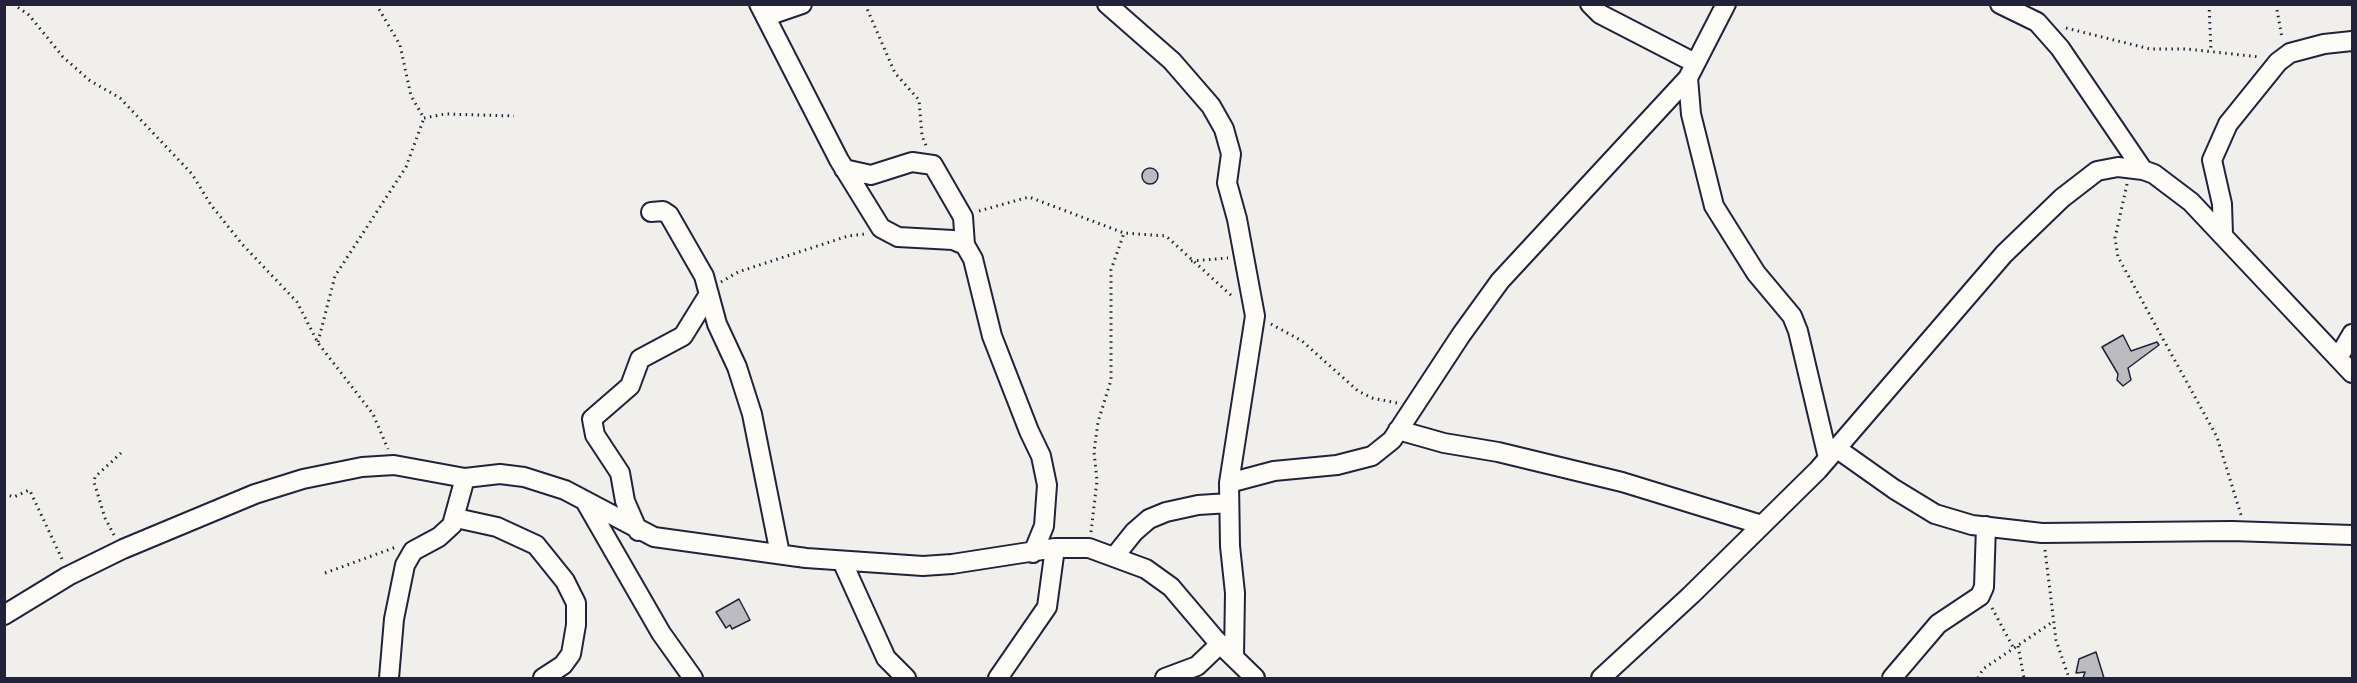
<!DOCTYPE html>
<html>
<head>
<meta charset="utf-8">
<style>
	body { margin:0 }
	#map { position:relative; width:2357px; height:683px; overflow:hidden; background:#f0efec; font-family:"Shantell Sans",sans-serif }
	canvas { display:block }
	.frame { position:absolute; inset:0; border:6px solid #22223b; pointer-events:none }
</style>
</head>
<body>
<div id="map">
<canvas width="2357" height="683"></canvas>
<div class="frame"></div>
</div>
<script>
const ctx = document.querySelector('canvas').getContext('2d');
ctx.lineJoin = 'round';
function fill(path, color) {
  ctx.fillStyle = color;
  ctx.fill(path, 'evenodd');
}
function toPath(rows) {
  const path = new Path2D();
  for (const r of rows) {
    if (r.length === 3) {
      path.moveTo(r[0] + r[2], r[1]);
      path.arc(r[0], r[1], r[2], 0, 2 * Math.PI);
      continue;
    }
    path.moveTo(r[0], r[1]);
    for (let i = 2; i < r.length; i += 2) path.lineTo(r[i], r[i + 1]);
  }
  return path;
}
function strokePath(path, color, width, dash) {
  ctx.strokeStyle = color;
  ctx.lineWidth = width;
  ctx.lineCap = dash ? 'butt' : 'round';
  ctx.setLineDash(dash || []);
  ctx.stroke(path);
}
const building = toPath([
	[1150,176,8],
	[2123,335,2131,351,2157,342,2159,345,2128,368,2131,380,2123,386,2117,380,2118,374,2102,347,2123,335],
	[739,599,750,620,732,629,730,625,726,628,716,612,739,599],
	[2096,652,2104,678,2083,678,2085,672,2076,673,2079,659,2096,652]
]);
fill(building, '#bcbcc0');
strokePath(building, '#22223b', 1.5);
const street = toPath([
	[759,4,839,160,881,228,898,237,953,240,965,245,973,259,992,336,1029,431,1041,456,1047,485,1044,526,1033,553],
	[1107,4,1172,61,1211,106,1224,129,1231,154,1227,183,1237,219,1255,316,1229,483,1230,546,1235,593,1234,657],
	[1590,4,1600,14,1695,63],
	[2000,4,2037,22,2060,48,2143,170],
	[767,16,802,4],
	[1688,78,1691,114,1714,206,1756,273,1792,316,1798,331,1828,458],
	[844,169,871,175,912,162,933,165,963,217,965,245],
	[651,212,663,211,669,215,704,276,717,324,737,367,752,414,780,554],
	[2223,234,2222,204,2212,160,2228,124,2278,62,2290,53,2324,44,2352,41],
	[2338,358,2352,334],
	[1398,430,1444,443,1498,452,1622,482,1762,525],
	[1836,448,1894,489,1935,514,1972,525,2042,533,2232,531,2352,535],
	[1229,483,1274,471,1337,465,1372,456,1392,440,1461,335,1500,281,1688,78,1726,4],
	[585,501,661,633,693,678],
	[456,518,497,527,536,545,565,581,576,603,576,625,571,654,563,665,543,678],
	[638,531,625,501,620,473,595,435,592,419,630,386,640,359,683,336,709,294],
	[1114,557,1134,532,1149,519,1166,512,1198,505,1229,503],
	[842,561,886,658,906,678],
	[4,615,68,576,123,549,255,494,303,479,362,467,394,465,465,478,500,474,524,477,565,490,654,537,806,558,923,566,952,564,1055,548,1089,548,1146,569,1171,587,1216,640,1255,678],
	[389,678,394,619,405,565,413,551,439,537,452,525,465,478],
	[998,678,1047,607,1055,548],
	[1165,678,1197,666,1220,644],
	[1601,678,1691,595,1818,470,2004,254,2062,198,2097,171,2118,167,2143,170,2154,174,2191,202,2352,373],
	[1892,678,1938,624,1980,596,1984,587,1986,526]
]);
strokePath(street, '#22223b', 22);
strokePath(toPath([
	[13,4,29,15,63,57,89,80,120,98,192,174,211,205,242,244,297,302,318,343,373,414,388,449],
	[376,4,400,45,411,96,424,118],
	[865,4,895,73,919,100,922,136,927,148],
	[2209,4,2211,51],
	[2276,4,2282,38],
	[4,6,6,4],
	[2066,28,2150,49,2187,49,2260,57],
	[424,118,445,114,514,116],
	[2127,184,2115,238,2118,257,2217,437,2241,515],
	[979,211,1029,197,1124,233,1166,236,1234,298],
	[1191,261,1228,258],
	[721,282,738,272,848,236,865,234],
	[1271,324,1302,341,1358,391,1372,398,1397,403],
	[318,342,335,276,406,167,424,118],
	[4,494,14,497,29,490,31,493,62,559],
	[1091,532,1097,481,1094,452,1098,422,1111,380,1111,270,1124,233],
	[114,535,105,518,94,482,95,477,121,453],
	[2045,550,2056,640,2069,678],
	[325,573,396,547],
	[1992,608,2014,649],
	[2018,646,2024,678],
	[1978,678,1983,669,2054,621]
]), '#22223b', 3, [1.5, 4.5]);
strokePath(street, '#fdfcf7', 18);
</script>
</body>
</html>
